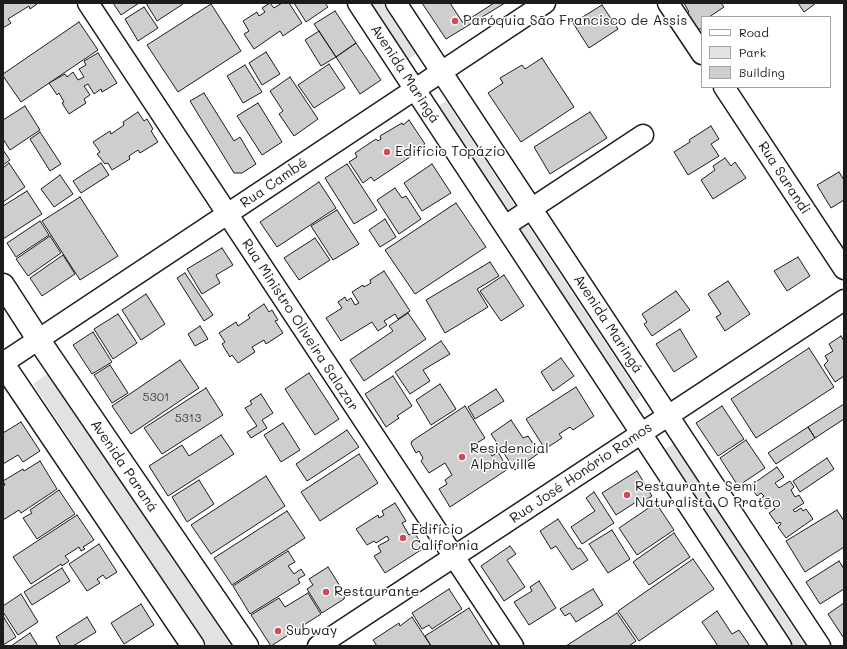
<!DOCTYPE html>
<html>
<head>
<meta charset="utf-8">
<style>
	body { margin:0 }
	#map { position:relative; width:847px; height:649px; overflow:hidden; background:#fff; font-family:Mali,sans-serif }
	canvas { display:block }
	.frame { position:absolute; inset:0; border:4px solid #1c1c1c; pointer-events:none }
	.legend { position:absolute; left:701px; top:16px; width:130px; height:72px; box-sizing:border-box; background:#fff; border:1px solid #a4a4a4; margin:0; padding:5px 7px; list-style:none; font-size:12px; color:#1c1c1c }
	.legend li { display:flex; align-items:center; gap:8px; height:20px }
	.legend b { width:20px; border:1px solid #a4a4a4 }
</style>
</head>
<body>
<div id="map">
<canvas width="847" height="649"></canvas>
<div class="frame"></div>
<ul class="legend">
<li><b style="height:5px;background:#fff"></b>Road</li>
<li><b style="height:11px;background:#e2e2e2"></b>Park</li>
<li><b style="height:11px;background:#cecece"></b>Building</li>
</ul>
</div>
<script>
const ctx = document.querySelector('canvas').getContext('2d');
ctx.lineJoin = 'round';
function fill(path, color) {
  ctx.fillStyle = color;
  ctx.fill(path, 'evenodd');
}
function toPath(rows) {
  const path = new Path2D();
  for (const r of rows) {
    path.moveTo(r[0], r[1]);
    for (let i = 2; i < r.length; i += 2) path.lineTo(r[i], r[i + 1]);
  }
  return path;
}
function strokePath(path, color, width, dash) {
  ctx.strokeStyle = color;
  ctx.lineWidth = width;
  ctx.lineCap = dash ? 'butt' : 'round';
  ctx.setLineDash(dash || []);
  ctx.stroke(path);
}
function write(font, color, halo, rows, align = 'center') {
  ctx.font = font + ' Mali,sans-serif';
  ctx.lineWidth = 3;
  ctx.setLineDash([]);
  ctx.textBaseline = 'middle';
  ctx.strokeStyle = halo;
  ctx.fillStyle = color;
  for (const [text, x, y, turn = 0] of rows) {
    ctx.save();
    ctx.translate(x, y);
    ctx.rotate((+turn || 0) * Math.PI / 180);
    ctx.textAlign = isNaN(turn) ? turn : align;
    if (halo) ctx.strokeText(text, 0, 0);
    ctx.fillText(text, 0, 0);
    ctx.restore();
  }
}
fill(toPath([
	[365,3,382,3,416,54,404,62],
	[446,101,641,397,631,404,435,108],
	[49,373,231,646,207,646,33,384],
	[674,444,805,646,791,646,663,450]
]), '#e2e2e2');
const building = toPath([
	[3,3,37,3,37,4,30,9,29,6,8,19,11,23,3,28,3,3],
	[113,3,139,3,121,15,113,3],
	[146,3,183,3,183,4,157,21,146,3],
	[270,3,274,8,282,3,289,3,302,23,283,36,280,31,254,49,244,34,249,31,243,21,257,12,259,16,265,12,262,8,270,3],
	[294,3,325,3,328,7,306,22,294,3],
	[422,3,505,3,446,39,422,3],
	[450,3,494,3,463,23,450,3],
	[684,3,721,3,724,7,709,17,702,17,702,28,696,31,685,14,689,12,684,3],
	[798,3,816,3,804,12,798,3],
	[211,4,241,51,178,92,147,45,211,4],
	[602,5,618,29,589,48,573,23,602,5],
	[144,7,158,28,138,41,125,19,144,7],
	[335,11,356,43,336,57,314,24,335,11],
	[79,22,98,50,21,102,3,76,3,74,79,22],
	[319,31,336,57,321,66,305,40,319,31],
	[356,43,381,80,360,94,336,57,356,43],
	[266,52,280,74,262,85,249,63,266,52],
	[98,53,117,83,102,92,101,89,94,94,88,84,84,86,90,95,84,99,86,103,69,114,62,103,64,102,59,93,57,95,49,83,65,74,67,77,73,72,78,80,84,77,79,69,86,65,84,61,98,53],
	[542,58,574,107,521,142,488,93,503,83,500,78,522,65,525,69,542,58],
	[329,64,345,88,314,108,298,85,329,64],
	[245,65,262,92,243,103,227,76,245,65],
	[290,77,318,119,294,136,279,114,283,111,270,91,290,77],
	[204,93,234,141,240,137,256,164,242,173,234,173,190,101,204,93],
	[258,103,282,142,262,155,237,116,258,103],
	[25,106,40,130,10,150,3,139,3,120,25,106],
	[138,112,144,121,147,119,153,129,151,131,158,142,140,153,138,150,129,156,130,159,112,170,108,163,105,164,97,154,100,152,93,142,110,131,111,134,124,125,123,122,138,112],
	[590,112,607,138,550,174,534,147,590,112],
	[409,120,425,144,417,149,419,151,374,181,371,177,363,183,349,162,357,157,355,153,376,139,378,141,381,139,380,136,402,123,403,125,409,120],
	[711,126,719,139,711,144,719,156,688,175,674,152,690,142,689,140,711,126],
	[40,132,61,164,50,171,30,139,40,132],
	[3,150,10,160,3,165,3,150],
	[725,158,731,166,735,162,746,178,713,199,701,180,715,170,713,166,725,158],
	[9,163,25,187,3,202,3,168,9,163],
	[101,163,109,175,81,193,73,181,101,163],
	[347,164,377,210,354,224,325,178,347,164],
	[432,164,451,193,422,211,404,183,432,164],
	[839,172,844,180,844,200,831,208,817,185,839,172],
	[60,175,73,194,54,207,41,189,60,175],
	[319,182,336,208,277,247,260,222,319,182],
	[395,188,402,198,406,196,421,219,399,234,377,200,395,188],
	[27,191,42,214,3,239,3,206,27,191],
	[80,197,118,256,80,280,42,221,80,197],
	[456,203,486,247,415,294,385,250,456,203],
	[337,210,359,244,333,260,311,226,337,210],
	[385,219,396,237,380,247,369,230,385,219],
	[40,221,49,235,16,257,7,243,40,221],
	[50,236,61,253,28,276,16,259,50,236],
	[315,238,330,260,299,280,284,258,315,238],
	[222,248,233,265,216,275,220,283,202,294,187,269,222,248],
	[63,255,75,274,42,296,30,278,63,255],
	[798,257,810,276,787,291,774,271,798,257],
	[490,262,499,276,477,289,488,307,445,333,426,300,490,262],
	[384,271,410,311,398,319,395,314,384,321,387,325,378,331,372,322,341,341,326,318,342,308,338,302,345,297,347,301,351,298,355,305,359,303,352,292,363,285,364,287,371,283,370,280,384,271],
	[185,273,213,315,204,321,177,278,185,273],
	[504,275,524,306,501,321,480,291,504,275],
	[728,281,750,314,725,331,716,317,721,314,708,294,728,281],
	[676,291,690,310,652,336,644,324,647,322,642,314,676,291],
	[146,294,165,324,141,340,122,310,146,294],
	[264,304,269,312,272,310,278,320,275,321,283,333,266,344,264,340,252,347,255,352,238,363,232,355,230,357,222,344,225,342,219,333,236,322,238,326,250,318,248,315,264,304],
	[408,313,426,339,364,381,350,360,393,331,389,326,408,313],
	[118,314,137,343,113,359,94,329,118,314],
	[200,326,208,339,195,346,188,334,200,326],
	[680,329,697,357,674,372,656,344,680,329],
	[93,332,112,362,92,374,73,345,93,332],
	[841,336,844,341,844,376,835,382,824,365,828,361,825,356,833,351,829,344,841,336],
	[441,341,450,354,423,370,430,381,410,394,395,372,441,341],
	[809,348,834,387,756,438,731,399,809,348],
	[561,358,574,376,553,391,541,372,561,358],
	[180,360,199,388,131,434,112,406,180,360],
	[110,365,128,393,112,403,94,375,110,365],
	[309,373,339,419,315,435,285,389,309,373],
	[393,376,412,406,397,416,399,418,386,427,365,394,393,376],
	[440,384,456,409,431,425,416,400,440,384],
	[576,387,594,416,573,430,570,427,559,434,562,438,545,449,526,419,576,387],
	[206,388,223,415,162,454,144,428,206,388],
	[496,389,504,401,475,419,468,407,496,389],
	[261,394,273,413,262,420,267,428,251,438,247,432,257,426,245,408,252,404,250,401,261,394],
	[844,404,844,419,815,438,808,427,844,404],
	[465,406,485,438,474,445,477,450,480,448,484,454,489,451,492,456,498,452,508,469,450,507,439,489,447,484,445,480,452,475,445,463,429,473,421,461,423,458,419,451,416,453,411,444,412,441,465,406],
	[722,406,744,439,718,456,696,423,722,406],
	[511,420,523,438,528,436,539,453,515,470,491,434,511,420],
	[21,422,40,451,23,462,18,455,3,464,3,433,21,422],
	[283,423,300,450,281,462,264,435,283,423],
	[808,427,815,438,776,464,768,453,808,427],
	[347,430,359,447,307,481,296,464,347,430],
	[221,435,234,454,168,496,149,466,182,445,189,456,221,435],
	[746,440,765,468,738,486,720,458,746,440],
	[359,454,378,483,320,521,301,492,359,454],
	[827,458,834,469,800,492,793,481,827,458],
	[40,461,57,489,21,513,19,510,3,520,3,486,5,485,3,481,23,469,24,471,40,461],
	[777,467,784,477,775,483,779,488,790,481,794,487,791,490,795,497,799,495,804,503,793,510,795,512,801,508,803,511,806,509,813,519,786,538,778,527,781,524,780,522,777,524,769,513,775,509,773,505,766,509,759,500,764,496,761,493,757,496,750,486,777,467],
	[637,471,652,496,638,505,636,502,616,515,602,493,637,471],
	[266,476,285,506,211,554,191,525,266,476],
	[199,480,214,504,187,522,172,497,199,480],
	[59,490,75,514,37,539,23,518,32,513,30,510,59,490],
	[594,492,614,523,582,544,571,527,595,511,586,498,594,492],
	[395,503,406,521,402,523,409,535,414,532,424,548,385,573,374,556,381,552,378,546,389,540,387,536,376,543,374,541,367,545,356,529,378,515,379,518,384,515,382,511,395,503],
	[656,503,674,530,637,555,619,528,656,503],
	[837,510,844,521,844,547,805,572,786,541,837,510],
	[287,511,305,538,232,585,214,558,287,511],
	[77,515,94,540,83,547,85,549,81,551,79,547,65,556,69,561,62,566,61,564,31,584,13,557,77,515],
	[558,519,578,549,580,548,588,560,572,570,556,546,551,549,540,531,558,519],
	[612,530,630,559,608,573,589,544,612,530],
	[674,533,690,557,649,585,633,562,674,533],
	[99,544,117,572,106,579,103,575,97,579,100,583,87,591,69,564,99,544],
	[510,546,516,554,507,560,525,587,504,601,481,566,510,546],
	[288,551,295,562,288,566,294,574,301,569,305,575,298,579,300,583,250,614,233,586,288,551],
	[693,559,714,589,639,641,618,611,693,559],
	[839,561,844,569,844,589,820,604,806,582,839,561],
	[328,567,345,594,344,599,322,613,307,589,313,585,309,579,328,567],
	[62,568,70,581,32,605,24,592,62,568],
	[539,581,556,608,529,625,514,602,532,591,530,587,539,581],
	[449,589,462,609,432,629,429,625,422,629,412,613,449,589],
	[593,589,603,605,576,622,570,613,565,616,560,609,593,589],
	[308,593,321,614,271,646,251,615,279,598,285,607,308,593],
	[21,594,38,622,18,635,3,612,3,606,21,594],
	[844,603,844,636,843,637,828,614,844,603],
	[141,604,154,625,124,644,111,623,141,604],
	[469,608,493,646,431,646,425,636,469,608],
	[717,611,732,634,739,630,750,646,718,646,702,622,717,611],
	[617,613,636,641,629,646,566,646,617,613],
	[3,616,16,637,3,645,3,616],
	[87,617,96,632,73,646,61,646,56,637,87,617],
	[412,617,431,646,377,646,373,640,399,623,400,626,412,617],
	[30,633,38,646,11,646,30,633]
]);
fill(building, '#cecece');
strokePath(building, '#1c1c1c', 1);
const minor = toPath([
	[88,3,513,646],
	[358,3,781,646],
	[396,3,820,646],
	[668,3,702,54],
	[724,87,844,269],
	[505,226,643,135],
	[3,363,545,3],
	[318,646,844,300]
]);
const major = toPath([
	[3,285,38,339,247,646],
	[3,364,193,646]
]);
strokePath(minor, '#1c1c1c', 23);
strokePath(major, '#1c1c1c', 25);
strokePath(minor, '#fff', 20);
strokePath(major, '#fff', 22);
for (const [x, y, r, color] of [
	[455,21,4,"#d1495b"],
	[387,152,4,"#d1495b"],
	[462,457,4,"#d1495b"],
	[627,495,4,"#d1495b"],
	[403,538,4,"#d1495b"],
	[326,592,4,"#d1495b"],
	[278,631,4,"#d1495b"]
]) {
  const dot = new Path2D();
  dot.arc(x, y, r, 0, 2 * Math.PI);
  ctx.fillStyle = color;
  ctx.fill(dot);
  strokePath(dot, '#fff', 1.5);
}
write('12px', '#484848', null, [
	["5301",156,397],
	["5313",188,418]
]);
write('14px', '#1c1c1c', '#fff', [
	["Paróquia São Francisco de Assis",463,21],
	["Edificio Topázio",395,152],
	["Residencial",470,449],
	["Alphaville",470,465],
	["Restaurante Semi",635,487],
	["Naturalista O Pratão",635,503],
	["Edifício",411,530],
	["California",411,546],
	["Restaurante",334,592],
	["Subway",286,631]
], 'left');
write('14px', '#1c1c1c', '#fff', [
	["Avenida Maringá",405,74,57],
	["Rua Sarandi",784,178,57],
	["Rua Cambé",274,183,-34],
	["Avenida Maringá",608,324,57],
	["Rua Ministro Oliveira Salazar",300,325,57],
	["Avenida Paraná",124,466,56],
	["Rua José Honório Ramos",581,473,-34]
]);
</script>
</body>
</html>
